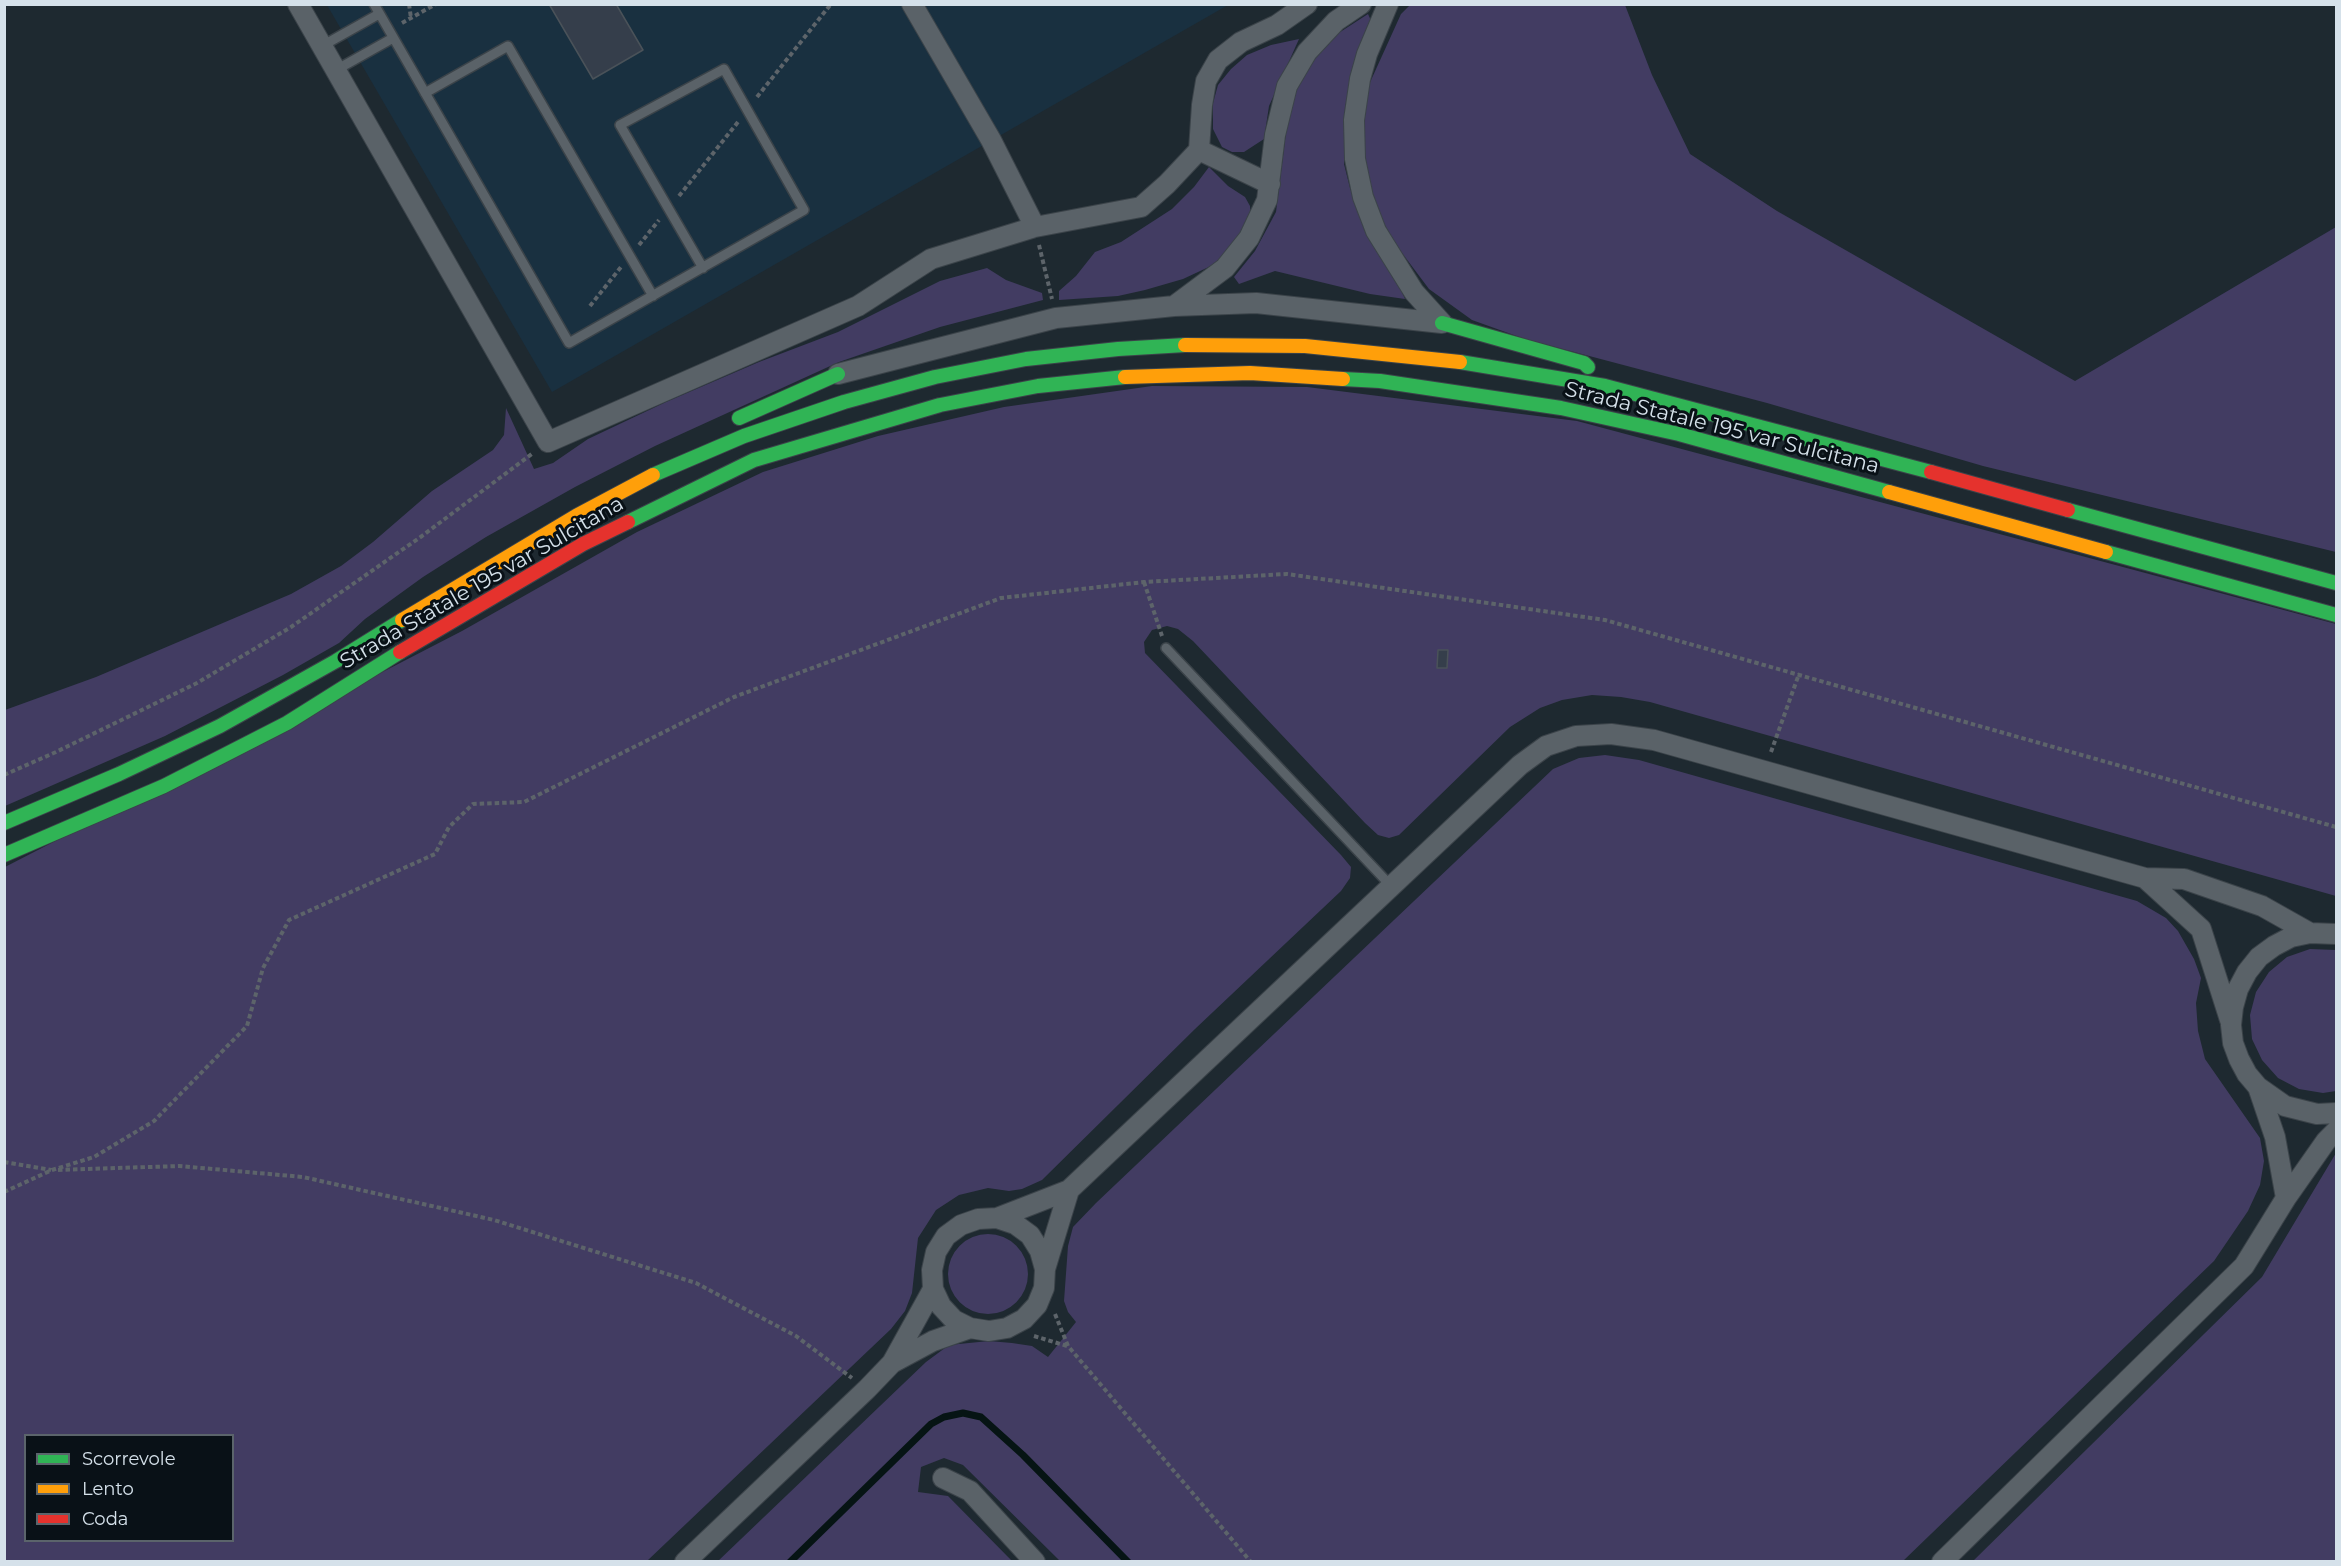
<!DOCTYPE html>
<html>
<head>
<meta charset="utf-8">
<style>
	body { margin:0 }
	#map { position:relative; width:2341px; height:1566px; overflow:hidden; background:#1e2930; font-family:Montserrat,sans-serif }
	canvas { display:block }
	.frame { position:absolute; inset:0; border:6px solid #d5e1ea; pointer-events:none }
	.legend { position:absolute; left:24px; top:1434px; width:210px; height:108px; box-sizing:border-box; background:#091117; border:2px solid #5b646b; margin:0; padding:8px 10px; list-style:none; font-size:18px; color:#d5e1ea }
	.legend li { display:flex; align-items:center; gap:12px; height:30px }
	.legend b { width:30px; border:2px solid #5b646b }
</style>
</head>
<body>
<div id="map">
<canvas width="2341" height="1566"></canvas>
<div class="frame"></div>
<ul class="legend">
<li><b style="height:8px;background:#30b455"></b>Scorrevole</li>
<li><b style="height:8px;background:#ff9f0a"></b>Lento</li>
<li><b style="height:8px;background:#e5322d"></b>Coda</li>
</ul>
</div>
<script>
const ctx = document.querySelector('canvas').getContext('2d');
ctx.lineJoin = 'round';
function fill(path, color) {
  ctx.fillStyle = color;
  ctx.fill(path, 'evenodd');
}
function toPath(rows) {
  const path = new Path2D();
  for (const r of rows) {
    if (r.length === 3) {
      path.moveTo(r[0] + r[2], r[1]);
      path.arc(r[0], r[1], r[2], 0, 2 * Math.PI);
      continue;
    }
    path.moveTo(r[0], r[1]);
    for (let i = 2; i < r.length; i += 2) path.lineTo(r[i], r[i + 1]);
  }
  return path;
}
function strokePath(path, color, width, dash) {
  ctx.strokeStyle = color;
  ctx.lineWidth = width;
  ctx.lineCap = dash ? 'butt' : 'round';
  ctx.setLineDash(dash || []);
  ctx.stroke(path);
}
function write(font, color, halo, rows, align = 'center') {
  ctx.font = font + ' Montserrat,sans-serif';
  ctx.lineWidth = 6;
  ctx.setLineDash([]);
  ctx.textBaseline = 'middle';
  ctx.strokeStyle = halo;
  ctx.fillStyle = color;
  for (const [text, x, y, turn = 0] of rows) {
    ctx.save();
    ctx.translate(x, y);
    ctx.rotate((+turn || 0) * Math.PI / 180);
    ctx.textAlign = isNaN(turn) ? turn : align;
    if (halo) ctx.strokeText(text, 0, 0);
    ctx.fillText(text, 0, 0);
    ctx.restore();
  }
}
fill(toPath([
	[327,5,1228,5,552,392]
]), '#193040');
fill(toPath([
	[1410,5,1625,5,1652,75,1690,154,1777,211,2075,381,2336,227,2336,552,1983,466,1767,403,1525,339,1472,320,1429,289,1393,241,1376,208,1365,170,1365,115,1367,89,1401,14],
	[1368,14,1373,25,1355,67,1345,107,1344,164,1350,188,1364,225,1397,281,1405,299,1370,294,1275,271,1239,284,1234,277,1255,251,1276,212,1288,116,1293,96,1303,75,1318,53,1334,36],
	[1299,39,1269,106,1264,139,1244,152,1232,152,1222,147,1213,129,1213,103,1218,85,1231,69,1247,55,1271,45],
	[1209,167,1228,186,1245,197,1250,206,1251,219,1225,254,1213,265,1183,279,1145,290,1118,296,1059,300,1059,291,1076,276,1095,252,1121,242,1172,209,1194,187],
	[987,268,1006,280,1042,293,1043,300,940,327,839,362,655,446,575,487,486,537,423,577,365,619,339,643,283,675,165,736,5,806,5,710,96,677,291,594,341,566,373,542,432,491,493,450,504,435,506,408,534,469,553,463,588,439,666,402,759,362,838,332,940,281],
	[1152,386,1307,387,1577,421,2336,624,2336,896,1650,702,1621,697,1592,695,1562,700,1540,708,1510,727,1399,835,1389,838,1378,835,1365,823,1193,641,1178,629,1167,626,1152,630,1144,642,1145,653,1341,855,1351,867,1350,878,1341,891,1195,1029,1042,1180,1022,1189,1009,1191,988,1188,959,1195,936,1210,918,1238,912,1293,905,1311,891,1329,647,1561,5,1562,5,867,462,631,637,532,763,472,878,436,1004,407],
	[26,1436,232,1436,232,1540,26,1540],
	[1605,755,1639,760,2137,901,2166,918,2178,931,2194,959,2201,978,2196,1003,2198,1031,2205,1059,2260,1138,2264,1161,2260,1185,2248,1211,2214,1261,1903,1561,1060,1561,963,1465,944,1458,921,1467,918,1492,948,1496,1012,1561,717,1562,926,1362,949,1345,989,1341,1012,1343,1032,1346,1048,1357,1076,1322,1068,1312,1064,1301,1068,1246,1073,1227,1096,1203,1553,769,1579,758],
	[2310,949,2336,950,2336,1091,2323,1093,2299,1089,2278,1078,2262,1060,2252,1039,2250,1015,2256,992,2269,972,2287,957],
	[2336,1153,2336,1561,1973,1561,2262,1277],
	[988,1274,40]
]), '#423c62');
strokePath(toPath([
	[790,1562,931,1424,944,1417,963,1413,981,1417,1023,1455,1128,1562]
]), '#061414', 7);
const building = toPath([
	[549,4,616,4,643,50,593,79,549,4],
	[1438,650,1448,650,1447,668,1437,668,1438,650]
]);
fill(building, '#353e4b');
strokePath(building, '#4a5259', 1.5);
const lane = toPath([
	[374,4,569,343,804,210,724,69,620,125,703,268],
	[322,46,379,14],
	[336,70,393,38],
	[425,93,508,46,653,296],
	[1166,648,1392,887]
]);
const street = toPath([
	[298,4,548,442,858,306,931,259,1035,227,1141,207,1167,184,1199,150,1202,105,1206,81,1218,60,1241,42,1277,25,1307,4],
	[912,4,991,140,1035,227],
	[1388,4,1367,54,1360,79,1354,120,1355,159,1363,197,1376,231,1414,292,1442,323],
	[1199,150,1270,184],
	[1174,306,1225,268,1249,238,1267,200,1275,135,1287,86,1307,52,1336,21,1361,4],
	[838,374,1056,318,1174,306,1256,303,1442,323],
	[2145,878,2201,929,2230,1020],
	[2336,934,2310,933,2291,937,2274,946,2259,957,2247,972,2238,989,2233,1007,2231,1025,2233,1043,2239,1059,2247,1074,2258,1087,2285,1106,2317,1114,2336,1113],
	[2258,1087,2275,1137,2286,1198],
	[997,1218,1069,1190,1520,765,1546,746,1576,736,1611,734,1654,740,2145,878,2184,879,2262,906,2310,933],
	[1045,1269,1040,1251,1030,1235,1015,1224,997,1218,978,1219,961,1225,946,1236,936,1252,932,1270,933,1289,941,1306,954,1320,970,1328,989,1331,1007,1328,1024,1319,1037,1305,1044,1288,1045,1269,1069,1190],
	[892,1363,933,1341,970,1328],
	[943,1478,970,1491,1035,1562],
	[685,1562,867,1389,892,1363,933,1289],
	[1942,1562,2244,1266,2286,1198,2326,1141,2336,1131]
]);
const fast = toPath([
	[1442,323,1584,363,1588,367],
	[1460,362,1605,386,1931,472],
	[1343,379,1380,381,1561,408,1679,434,1889,492],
	[739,418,838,374],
	[653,475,744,436,844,402,935,377,1026,359,1118,349,1185,345],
	[2068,510,2336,583],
	[628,522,754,460,940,405,1038,386,1125,377],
	[2106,552,2336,615],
	[4,823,119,774,220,726,336,661,402,620],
	[4,855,164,786,287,723,400,652]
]);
const slow = toPath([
	[1185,345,1305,346,1460,362],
	[1125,377,1250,373,1343,379],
	[1889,492,2106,552],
	[402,620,576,516,653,475]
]);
const jam = toPath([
	[1931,472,2068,510],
	[400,652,583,544,628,522]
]);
strokePath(lane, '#3b4349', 12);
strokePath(street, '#3b4349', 22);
strokePath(fast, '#3b4349', 16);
strokePath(slow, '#3b4349', 16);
strokePath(jam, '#3b4349', 16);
strokePath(toPath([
	[409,4,411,18],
	[402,23,436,4],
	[757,97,831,4],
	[679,196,738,122],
	[639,245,659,220],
	[1039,245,1052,299],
	[590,306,621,267],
	[1144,582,1162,636],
	[1771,752,1799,674],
	[4,775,56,752,197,683,291,627,422,536,533,453],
	[4,1162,51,1170],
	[58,1170,179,1166,303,1177,494,1220,696,1283,796,1336,852,1378],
	[4,1192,52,1170,94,1157,154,1121,247,1026,263,968,289,920,435,854,449,827,473,804,524,802,734,697,1001,598,1144,582,1287,574,1605,620,2336,827],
	[1055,1314,1068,1346,1251,1562],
	[1034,1336,1067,1346]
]), '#5d646a', 4, [4.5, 3]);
strokePath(lane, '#5a6268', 9);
strokePath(street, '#5a6268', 20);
strokePath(fast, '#30b455', 14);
strokePath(slow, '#ff9f0a', 14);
strokePath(jam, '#e5322d', 14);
write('21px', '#d5e1ea', '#091117', [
	["Strada Statale 195 var Sulcitana",1722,428,14],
	["Strada Statale 195 var Sulcitana",482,583,-30]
]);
</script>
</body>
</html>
